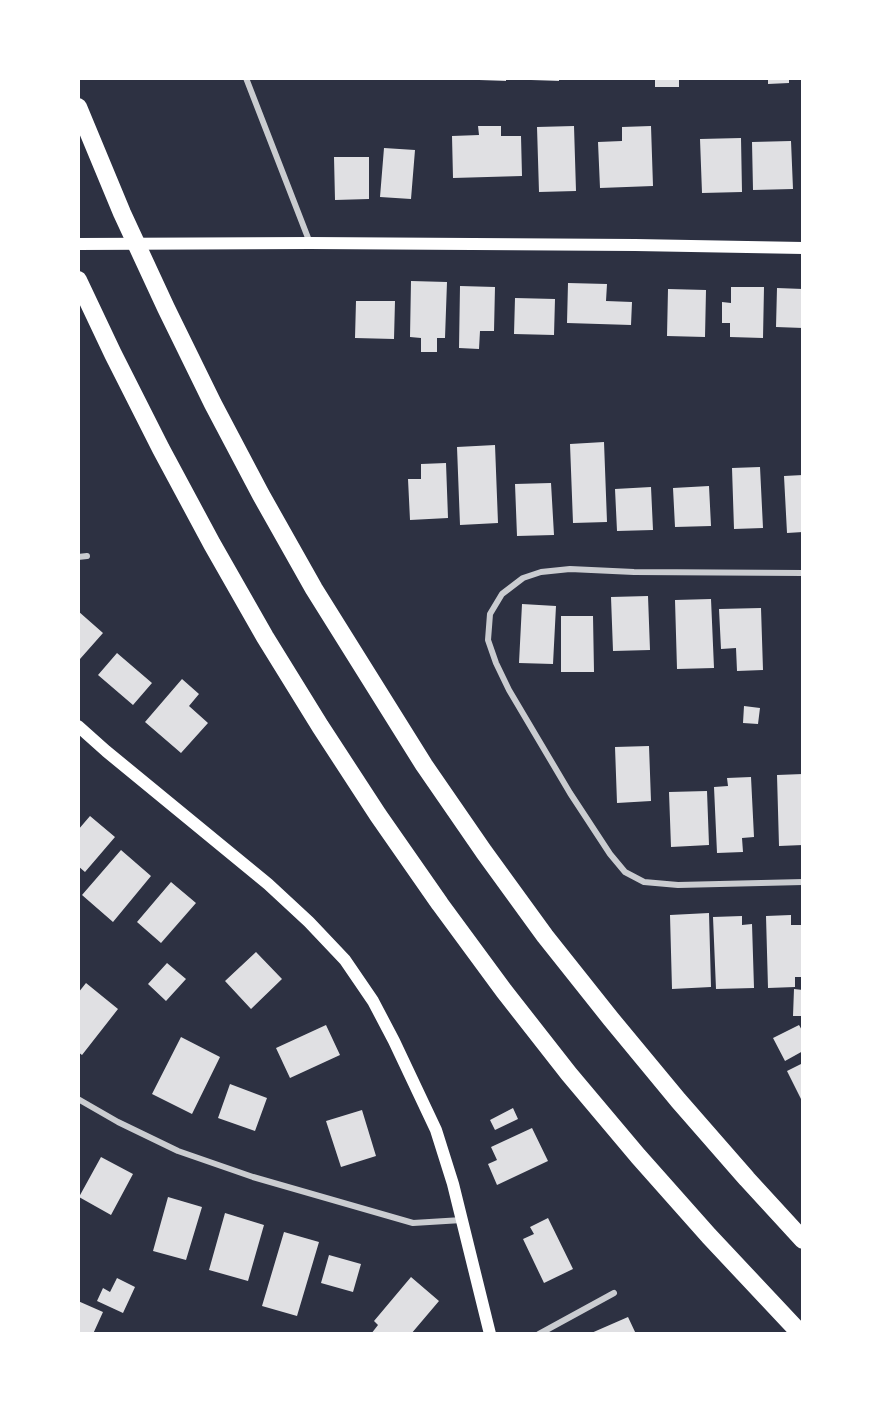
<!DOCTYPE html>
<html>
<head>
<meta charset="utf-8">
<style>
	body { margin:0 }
	#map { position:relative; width:881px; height:1412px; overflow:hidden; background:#2d3142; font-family:"Libre Baskerville",serif }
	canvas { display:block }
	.frame { position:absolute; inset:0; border:80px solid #fff; pointer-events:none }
</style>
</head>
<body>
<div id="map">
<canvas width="881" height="1412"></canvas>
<div class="frame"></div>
</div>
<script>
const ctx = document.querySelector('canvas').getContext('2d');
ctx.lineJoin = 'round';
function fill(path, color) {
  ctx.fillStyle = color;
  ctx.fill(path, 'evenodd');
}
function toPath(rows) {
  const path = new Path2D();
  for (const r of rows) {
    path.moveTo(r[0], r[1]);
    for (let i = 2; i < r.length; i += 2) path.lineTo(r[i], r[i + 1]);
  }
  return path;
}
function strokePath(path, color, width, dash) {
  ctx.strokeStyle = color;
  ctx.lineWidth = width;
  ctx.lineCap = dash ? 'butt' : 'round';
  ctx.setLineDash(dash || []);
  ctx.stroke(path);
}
fill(toPath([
	[479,78,506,78,506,81,479,80],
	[531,78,559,78,559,81,531,80],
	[655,78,679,78,679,87,655,87],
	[768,78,789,78,789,83,768,84],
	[478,126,501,126,501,136,521,136,522,176,453,178,452,136,479,135],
	[574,126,576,191,539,192,537,127],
	[651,126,653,186,600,188,598,142,622,141,622,127],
	[741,138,742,192,702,193,700,139],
	[791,141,793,189,753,190,752,142],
	[384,148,415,150,411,199,380,197],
	[334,157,369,157,369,199,335,200],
	[411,281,447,282,445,338,437,338,437,352,421,352,421,338,410,337],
	[568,283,607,284,606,301,632,302,631,325,567,323],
	[460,286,495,287,494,331,480,331,479,349,459,348],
	[731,287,764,287,763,338,730,337,730,323,722,323,722,302,731,303],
	[777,288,803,289,803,328,776,327],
	[668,289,706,290,705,337,667,336],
	[515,298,555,299,554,335,514,334],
	[356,301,395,301,394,339,355,338],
	[604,442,607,522,573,523,570,444],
	[495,445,498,523,460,525,457,447],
	[446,463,448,518,410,520,408,479,421,479,421,464],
	[760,467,763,528,734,529,732,468],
	[803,475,803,532,787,533,784,476],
	[551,483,554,535,517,536,515,484],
	[709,486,711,526,675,527,673,488],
	[651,487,653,530,617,531,615,489],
	[648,596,650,650,613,651,611,597],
	[711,599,714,668,677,669,675,600],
	[522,604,556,606,553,664,519,663],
	[761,608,763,670,737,671,736,648,721,649,719,609],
	[78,611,103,633,80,659,78,657],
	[561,616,593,616,594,672,561,672],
	[117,653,152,683,133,705,98,675],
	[182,679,199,694,189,706,208,723,181,753,145,722],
	[744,706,760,708,758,724,743,723],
	[649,746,651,801,617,803,615,747],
	[803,774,803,845,779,846,777,775],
	[751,777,754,837,742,838,743,852,717,853,714,787,728,786,727,778],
	[707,791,709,845,671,847,669,792],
	[90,816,115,837,85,872,78,866,78,830],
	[121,850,151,876,113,922,82,895],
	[171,882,196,903,161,943,137,922],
	[709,913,711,987,672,989,670,915],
	[791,915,791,925,803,925,803,977,795,977,795,987,768,988,766,916],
	[742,916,742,925,752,924,754,988,716,989,713,917],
	[256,952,282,979,251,1009,225,981],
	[167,963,186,979,166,1001,148,984],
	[86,983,118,1009,82,1055,78,1052,78,993],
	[794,989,803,990,803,1016,793,1016],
	[326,1025,340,1055,290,1078,276,1048],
	[799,1025,803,1032,803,1051,785,1061,773,1038],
	[181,1037,220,1057,192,1114,152,1094],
	[803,1063,803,1103,787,1071],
	[230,1084,267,1098,255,1131,218,1118],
	[513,1108,518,1119,495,1130,490,1120],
	[362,1110,376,1156,341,1167,326,1121],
	[532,1128,548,1161,497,1185,488,1164,497,1160,491,1147],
	[101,1157,133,1174,111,1215,79,1197],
	[168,1197,202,1207,186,1260,153,1251],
	[225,1213,264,1225,248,1281,209,1270],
	[548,1218,573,1269,544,1283,523,1239,534,1234,530,1227],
	[284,1232,319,1242,297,1316,262,1306],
	[329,1255,361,1264,353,1292,321,1283],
	[411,1277,439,1301,411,1334,371,1334,378,1325,374,1321],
	[117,1278,135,1287,123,1313,97,1301,103,1288,110,1292],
	[78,1301,103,1312,93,1334,78,1334],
	[628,1317,636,1334,589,1334]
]), '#e0e0e3');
strokePath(toPath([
	[246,78,310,243],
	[78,557,87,556],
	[803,573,634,572,570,569,541,572,523,578,502,594,490,614,488,640,496,663,509,690,570,793,610,854,625,872,644,882,678,885,803,882],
	[78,1099,118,1122,178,1151,253,1177,413,1223,462,1220],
	[539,1334,614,1293]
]), '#caccd0', 6);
strokePath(toPath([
	[78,244,310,243,635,245,803,248],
	[78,726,106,751,268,884,309,922,345,960,373,1001,394,1041,436,1130,453,1184,490,1334]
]), '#fff', 12);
strokePath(toPath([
	[78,107,122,213,166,308,213,404,261,495,314,589,424,765,484,852,545,936,611,1019,678,1100,747,1179,803,1240],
	[78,280,113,354,161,449,212,544,265,637,320,726,378,815,440,904,504,991,569,1074,638,1156,709,1236,801,1334]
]), '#fff', 18);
</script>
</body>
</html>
